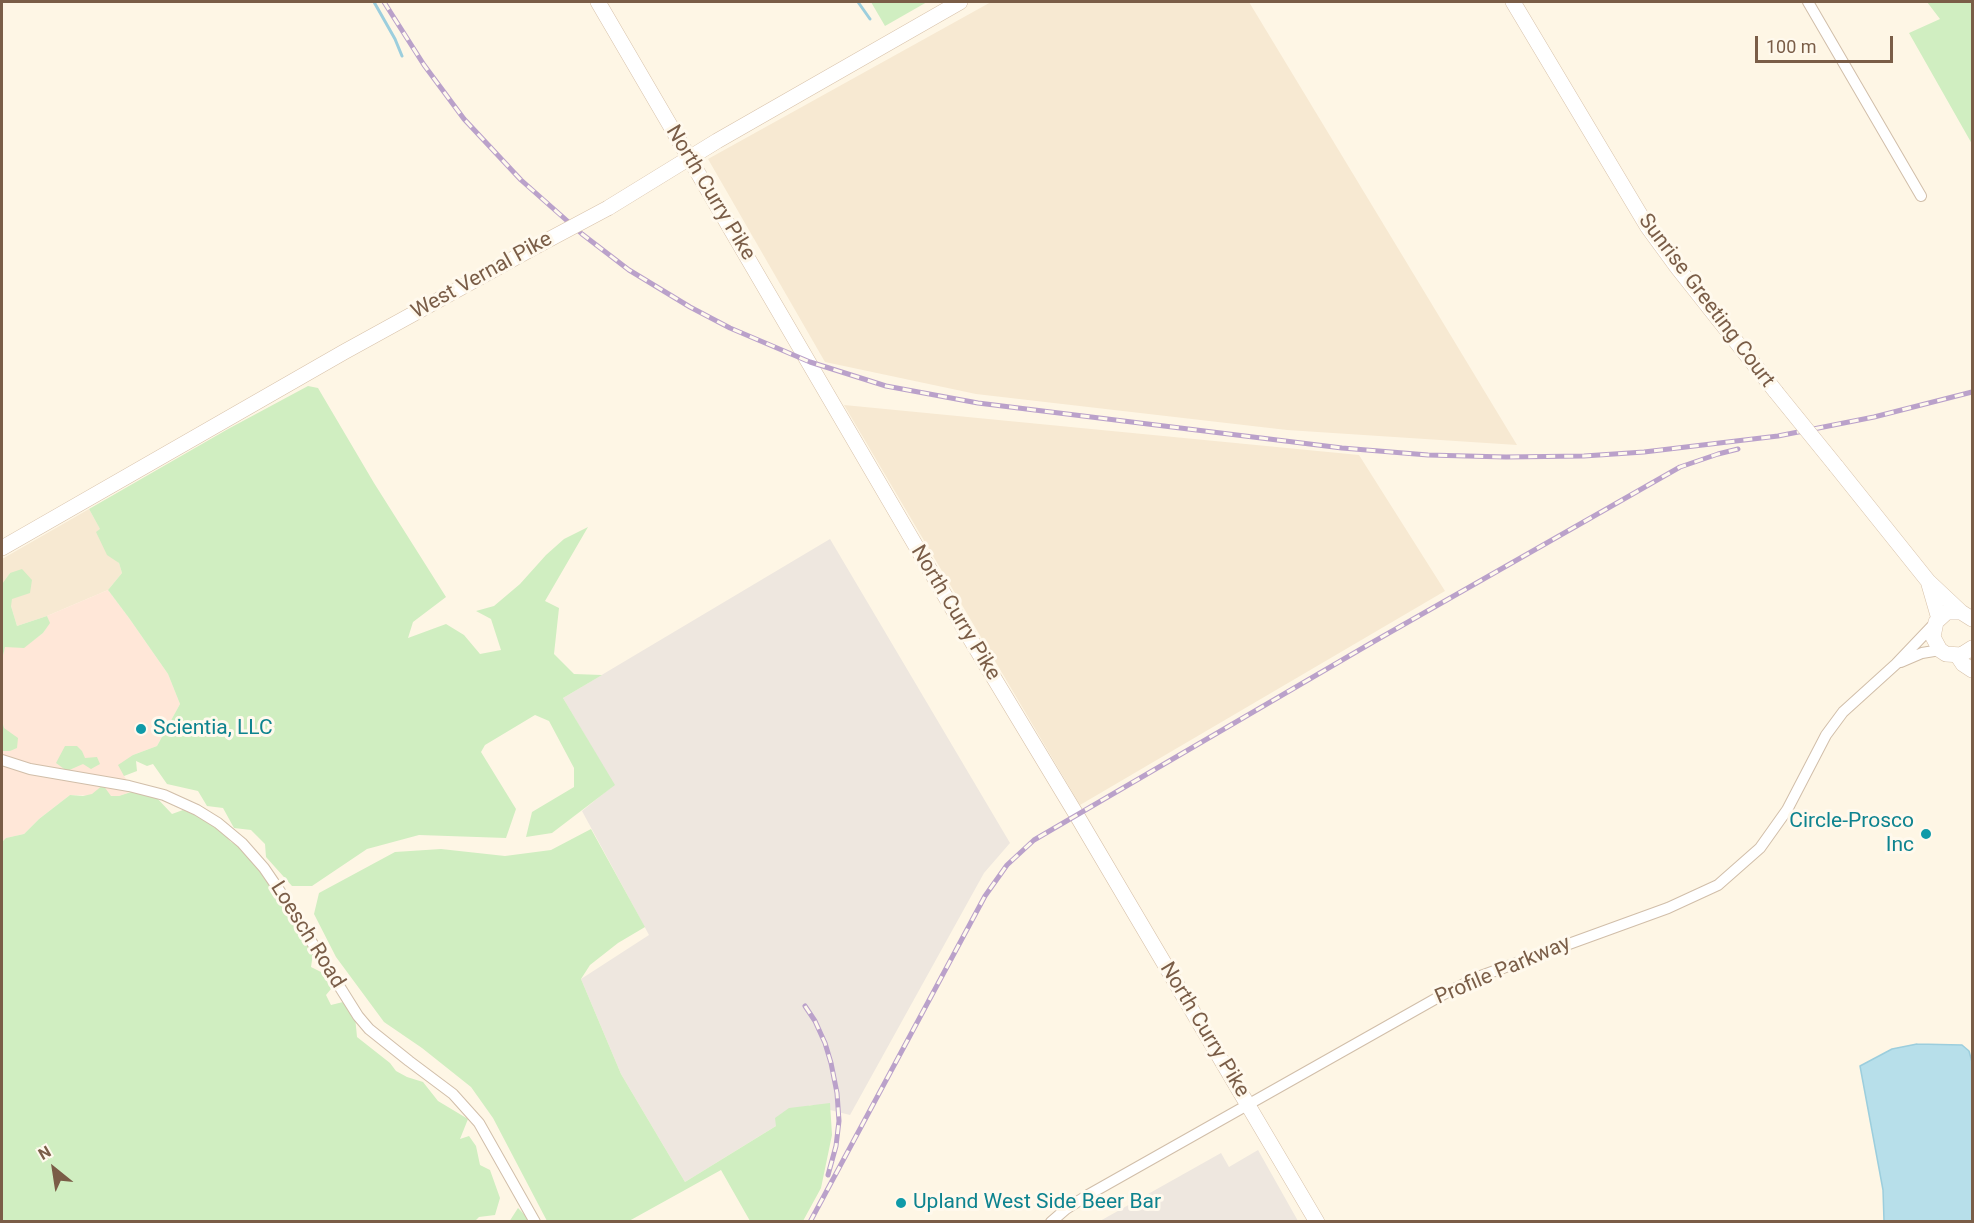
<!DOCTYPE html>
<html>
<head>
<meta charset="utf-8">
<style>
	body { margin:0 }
	#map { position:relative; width:1974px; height:1223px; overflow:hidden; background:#fef6e5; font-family:Roboto,sans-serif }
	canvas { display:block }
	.frame { position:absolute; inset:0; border:3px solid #7a5d47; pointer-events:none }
	.north { position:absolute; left:24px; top:1139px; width:60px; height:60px; -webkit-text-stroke:4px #fff9ed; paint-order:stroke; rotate:330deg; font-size:16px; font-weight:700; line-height:24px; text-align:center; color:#7a5d47 }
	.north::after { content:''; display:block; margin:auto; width:21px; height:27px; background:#7a5d47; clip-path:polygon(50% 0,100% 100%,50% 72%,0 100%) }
	.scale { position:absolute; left:1755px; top:36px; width:138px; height:27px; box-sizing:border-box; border:3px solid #7a5d47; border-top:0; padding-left:8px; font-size:18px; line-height:21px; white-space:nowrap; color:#7a5d47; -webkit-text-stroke:4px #fff9ed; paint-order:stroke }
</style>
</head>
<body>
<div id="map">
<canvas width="1974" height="1223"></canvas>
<div class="frame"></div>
<div class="north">N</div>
<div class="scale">100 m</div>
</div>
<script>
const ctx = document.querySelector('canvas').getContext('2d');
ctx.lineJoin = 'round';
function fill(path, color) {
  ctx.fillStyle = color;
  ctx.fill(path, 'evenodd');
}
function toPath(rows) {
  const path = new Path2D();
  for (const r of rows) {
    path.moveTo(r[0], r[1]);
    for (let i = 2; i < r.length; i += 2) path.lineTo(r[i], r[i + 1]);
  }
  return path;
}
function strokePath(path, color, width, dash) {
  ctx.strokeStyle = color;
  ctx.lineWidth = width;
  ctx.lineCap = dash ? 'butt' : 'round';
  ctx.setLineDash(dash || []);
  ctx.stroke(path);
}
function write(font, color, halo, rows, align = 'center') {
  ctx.font = font + ' Roboto,sans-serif';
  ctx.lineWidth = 6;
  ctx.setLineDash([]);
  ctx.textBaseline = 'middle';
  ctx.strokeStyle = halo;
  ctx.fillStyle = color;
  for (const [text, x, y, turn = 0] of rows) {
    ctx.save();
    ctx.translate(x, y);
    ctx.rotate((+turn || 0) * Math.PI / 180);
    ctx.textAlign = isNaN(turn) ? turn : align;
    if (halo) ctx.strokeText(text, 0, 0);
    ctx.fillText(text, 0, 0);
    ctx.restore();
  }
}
fill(toPath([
	[991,2,1249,2,1517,445,1287,430,976,394,825,362,708,159],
	[844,405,1359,455,1445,591,1080,805],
	[89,509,119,563,122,573,108,590,47,616,17,626,11,606,10,573,2,584,2,559]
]), '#f7e9d2');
fill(toPath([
	[108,590,129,618,168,674,180,704,157,746,133,755,124,776,134,791,119,796,70,795,39,819,24,834,6,838,2,842,2,751,10,751,2,720,2,660,5,646,24,647,43,633,49,623,47,616]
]), '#ffe7d8');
fill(toPath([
	[830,539,1010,843,984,873,850,1115,810,1105,685,1182,621,1074,581,979,649,935,582,811,614,785,563,698],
	[1258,1150,1298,1221,1100,1221,1221,1153,1229,1167]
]), '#eee7df');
fill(toPath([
	[871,2,927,2,885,26],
	[1927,2,1972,2,1972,144,1909,33,1940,19],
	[308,386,318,388,374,483,446,597,413,622,408,638,446,624,464,635,480,654,501,650,491,619,476,611,494,606,520,584,546,555,564,539,588,527,545,601,559,608,554,654,574,674,602,675,563,698,615,785,552,833,526,837,532,812,574,787,574,768,549,721,535,715,485,745,481,752,516,809,506,838,419,835,367,849,312,886,292,886,266,857,265,844,251,830,234,828,223,808,207,806,198,791,167,784,153,764,147,766,136,761,137,771,124,776,118,765,133,755,157,746,180,704,168,674,129,618,108,590,122,573,119,563,107,555,96,532,100,529,89,509,228,429],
	[22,569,32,580,30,593,12,599,11,606,17,626,47,616,50,623,43,633,24,648,5,647,2,660,2,584,10,573],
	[2,720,4,728,18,738,17,748,10,751,2,751],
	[65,746,77,746,82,751,85,758,97,757,100,764,91,769,83,764,67,771,56,763],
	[103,785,111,796,119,796,134,791,155,796,172,814,183,810,202,818,221,830,231,842,240,847,255,864,264,878,271,882,315,940,311,967,323,973,331,989,326,995,331,1005,343,1002,355,1016,357,1037,390,1063,396,1071,407,1077,423,1082,438,1101,468,1119,460,1139,469,1136,476,1146,480,1165,490,1170,500,1198,495,1215,479,1217,474,1222,2,1222,2,842,6,838,24,834,39,819,70,795,83,796,92,794],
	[591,829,645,927,618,943,590,965,581,979,621,1074,685,1182,776,1126,775,1118,789,1108,830,1103,832,1135,821,1188,803,1221,750,1221,721,1170,629,1221,547,1221,493,1118,471,1087,422,1048,384,1022,336,957,314,914,319,893,395,852,441,849,505,856,551,850],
	[518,1208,531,1221,509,1222]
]), '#d0eec1');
const water = toPath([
	[1917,1044,1962,1045,1969,1051,1972,1062,1972,1221,1884,1221,1883,1190,1860,1066,1892,1049,1917,1044]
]);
fill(water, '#b7dfea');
strokePath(water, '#9ccedd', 1.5);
strokePath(toPath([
	[374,2,395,39,402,56],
	[858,2,870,19]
]), '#9ccedd', 3);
const street = toPath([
	[1808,2,1921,196],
	[1901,662,1922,653,1940,650],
	[2,760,30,769,129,786,164,795,197,810,218,823,242,843,264,868,279,890,358,1016,369,1029,409,1061,453,1094,479,1123,535,1222],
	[1051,1222,1066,1209,1088,1195,1444,994,1478,977,1668,908,1718,885,1760,848,1787,810,1826,735,1843,712,1896,664,1936,622]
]);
const secondary = toPath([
	[598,2,965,630,1076,814,1317,1222],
	[1513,2,1647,226,1677,267,1776,392],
	[608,208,717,141,960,2],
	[1836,466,1928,581,1961,612],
	[2,548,344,352,533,248],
	[1928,581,1939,619],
	[1972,619,1961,612,1947,612,1936,622,1933,637,1940,650,1946,654,1961,655,1972,648],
	[1957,655,1963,664,1972,670]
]);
strokePath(street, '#d1bea9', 12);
strokePath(secondary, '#d7c1a9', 16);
strokePath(street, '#fff', 10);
strokePath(secondary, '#fff', 15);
const rail = toPath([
	[384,2,424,65,464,119,521,180,582,234,629,270,690,307,730,328,810,362,886,386,978,403,1342,448,1428,455,1506,457,1584,456,1644,452,1778,436,1874,417,1972,392],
	[805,1006,815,1021,825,1043,831,1063,837,1093,839,1121,836,1146,828,1175],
	[810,1222,985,896,1007,865,1034,840,1373,642,1680,467,1718,454,1738,449]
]);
strokePath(rail, '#baa1ca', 5);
strokePath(rail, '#fff9ed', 3, [9]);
const secondaryBridge = toPath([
	[533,248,608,208],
	[1776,392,1836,466]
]);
strokePath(secondaryBridge, '#d7c1a9', 16, []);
strokePath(secondaryBridge, '#fff', 15);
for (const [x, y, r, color] of [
	[141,729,6,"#0f9aa8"],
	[1926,834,6,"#0f9aa8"],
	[901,1203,6,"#0f9aa8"]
]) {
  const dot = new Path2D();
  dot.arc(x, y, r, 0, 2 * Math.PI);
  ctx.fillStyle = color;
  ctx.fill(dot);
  strokePath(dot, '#fff9ed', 2);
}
write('21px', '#7a5d47', '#fff9ed', [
	["North Curry Pike",710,193,59],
	["West Vernal Pike",482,276,-29],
	["Sunrise Greeting Court",1706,301,53],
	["North Curry Pike",955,613,59],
	["Loesch Road",307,935,58],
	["Profile Parkway",1503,971,-23],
	["North Curry Pike",1204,1030,59]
]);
write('21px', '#0d838f', '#fff9ed', [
	["Scientia, LLC",153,729],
	["Circle-Prosco",1914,822,"right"],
	["Inc",1914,846,"right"],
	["Upland West Side Beer Bar",913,1203]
], 'left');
</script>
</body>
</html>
